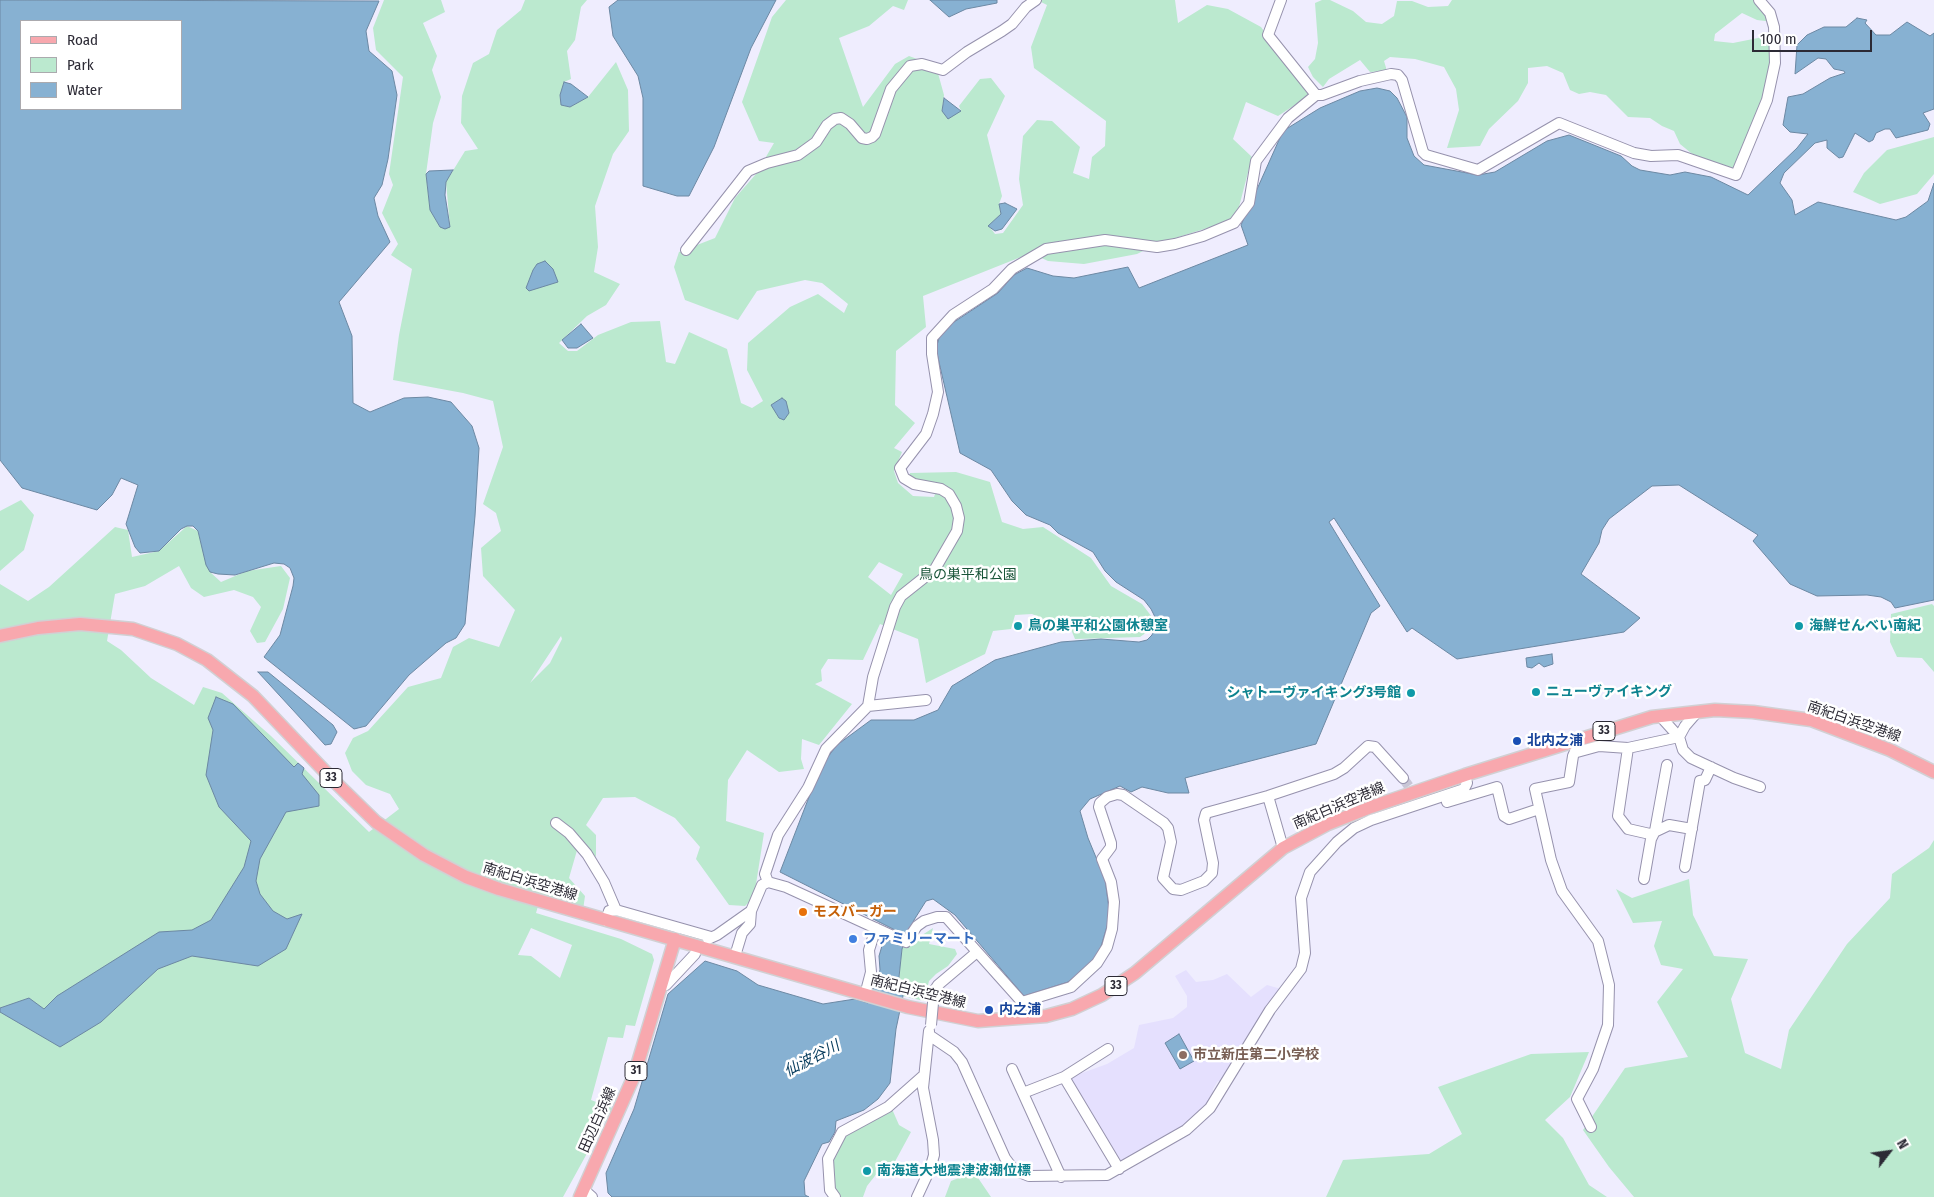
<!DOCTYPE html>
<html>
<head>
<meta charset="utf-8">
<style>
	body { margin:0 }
	#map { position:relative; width:1934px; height:1197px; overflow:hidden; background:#efedfe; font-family:"Fira Sans Condensed",sans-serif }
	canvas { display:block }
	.legend { position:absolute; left:20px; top:20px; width:162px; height:90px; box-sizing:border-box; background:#fff; border:1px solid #abaaae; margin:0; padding:6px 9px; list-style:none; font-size:15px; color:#2c2a35 }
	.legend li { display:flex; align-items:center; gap:10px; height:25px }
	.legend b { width:25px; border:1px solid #abaaae }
	.north { position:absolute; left:1864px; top:1127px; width:50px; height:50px; -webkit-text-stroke:4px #fff; paint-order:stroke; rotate:60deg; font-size:14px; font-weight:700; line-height:20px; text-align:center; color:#2c2a35 }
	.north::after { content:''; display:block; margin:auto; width:18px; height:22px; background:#2c2a35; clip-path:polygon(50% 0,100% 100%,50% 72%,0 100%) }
	.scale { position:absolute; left:1752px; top:30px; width:120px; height:22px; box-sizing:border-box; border:2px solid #2c2a35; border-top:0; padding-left:6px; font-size:15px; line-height:18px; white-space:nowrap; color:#2c2a35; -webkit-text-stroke:4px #fff; paint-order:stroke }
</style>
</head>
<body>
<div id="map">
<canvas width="1934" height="1197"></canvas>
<ul class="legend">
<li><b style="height:6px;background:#f8a8ae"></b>Road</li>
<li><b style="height:14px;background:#bbe9cf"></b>Park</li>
<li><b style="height:14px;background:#87b1d2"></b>Water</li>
</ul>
<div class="north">N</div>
<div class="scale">100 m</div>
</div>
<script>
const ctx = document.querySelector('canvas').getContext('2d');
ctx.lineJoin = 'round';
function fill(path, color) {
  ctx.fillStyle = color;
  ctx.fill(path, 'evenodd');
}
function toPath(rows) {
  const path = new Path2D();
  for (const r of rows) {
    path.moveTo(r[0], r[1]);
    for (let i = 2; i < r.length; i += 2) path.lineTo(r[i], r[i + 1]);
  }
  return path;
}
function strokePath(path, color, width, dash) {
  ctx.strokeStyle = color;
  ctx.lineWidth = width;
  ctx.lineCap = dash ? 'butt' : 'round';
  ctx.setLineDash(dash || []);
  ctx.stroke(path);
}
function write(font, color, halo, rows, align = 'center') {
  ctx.font = font + ' "Fira Sans Condensed","Noto Sans JP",sans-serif';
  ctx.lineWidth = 5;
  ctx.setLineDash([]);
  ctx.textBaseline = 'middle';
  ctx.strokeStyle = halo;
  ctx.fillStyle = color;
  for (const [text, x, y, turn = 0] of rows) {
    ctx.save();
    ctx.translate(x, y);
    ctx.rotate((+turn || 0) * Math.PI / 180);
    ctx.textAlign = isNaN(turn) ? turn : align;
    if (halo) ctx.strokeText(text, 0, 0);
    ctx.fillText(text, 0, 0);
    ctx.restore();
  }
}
fill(toPath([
	[1186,970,1196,982,1213,980,1227,974,1251,997,1267,985,1281,989,1246,1038,1221,1082,1218,1081,1213,1089,1214,1093,1208,1103,1191,1121,1122,1163,1118,1162,1070,1080,1071,1077,1107,1064,1134,1048,1139,1025,1173,1018,1187,1007,1187,996,1175,976]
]), '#e5e0fe');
fill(toPath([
	[384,0,441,0,445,12,423,23,437,56,432,70,441,97,433,123,426,174,430,209,440,227,450,227,446,182,465,151,478,149,461,123,462,96,473,63,489,54,497,30,521,10,525,0,587,0,581,7,575,40,567,51,571,79,564,82,560,96,561,105,570,107,588,97,616,62,628,90,629,131,613,154,595,206,598,247,594,272,620,284,606,305,587,316,559,343,568,351,577,351,598,335,631,322,660,321,666,362,675,364,689,332,727,349,741,403,752,408,763,401,747,370,748,343,790,307,818,294,844,313,848,304,822,283,805,280,757,291,738,320,685,300,674,267,679,252,715,238,735,198,756,174,774,143,759,141,742,102,772,17,786,0,908,0,904,10,893,6,869,26,839,38,863,107,895,64,909,56,936,66,944,95,942,111,961,111,959,106,980,79,991,78,1005,96,987,135,1002,196,999,204,1001,214,989,226,995,234,1003,233,1023,205,1019,179,1023,136,1037,120,1052,121,1080,147,1073,173,1089,179,1092,157,1105,146,1106,121,1034,68,1031,47,1047,5,1039,1,1041,0,1175,0,1178,23,1207,5,1228,9,1261,27,1310,95,1278,116,1246,102,1233,139,1252,157,1239,207,1230,221,1159,243,1137,254,1084,264,1048,261,1031,253,923,296,926,327,896,351,895,405,915,423,894,448,902,452,894,471,898,483,913,496,934,497,935,494,908,486,910,473,956,472,990,482,1002,522,1023,529,1043,527,1091,558,1111,586,1142,604,1152,617,1150,630,1140,637,1075,639,1070,627,1051,622,1032,614,1015,615,1011,629,993,631,985,654,926,683,918,639,880,624,863,660,828,659,821,670,822,681,815,684,852,704,819,745,802,739,801,759,804,769,779,772,747,750,728,780,726,821,764,833,754,897,745,906,729,905,696,859,700,847,675,818,635,797,603,798,586,825,596,835,596,857,580,840,569,878,585,896,583,910,541,896,536,913,621,939,652,954,654,960,635,1026,626,1025,623,1038,608,1037,591,1100,612,1108,563,1197,0,1197,0,584,28,601,49,587,115,527,128,530,132,557,159,551,187,526,198,531,210,572,221,582,247,571,281,566,290,578,283,609,265,642,257,643,250,631,261,607,253,597,234,590,204,597,191,588,179,566,145,586,115,594,107,641,121,650,151,678,194,705,203,687,222,693,271,736,369,832,399,809,390,794,366,785,352,771,345,753,353,738,368,731,408,687,441,678,453,647,469,638,499,647,515,610,483,576,481,548,501,531,496,513,483,504,503,447,493,401,463,393,393,380,399,335,412,269,391,255,398,244,382,213,393,185,389,174,403,77,376,50,373,28],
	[879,562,903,574,891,595,868,577],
	[561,636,562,639,550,663,530,683],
	[531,928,572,945,560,978,531,956,518,955],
	[1322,0,1330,0,1353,11,1366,22,1382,24,1394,16,1397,1,1412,1,1428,7,1448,6,1452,0,1765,0,1773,22,1757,20,1742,13,1715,34,1714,41,1733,43,1763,37,1773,38,1769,84,1736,166,1726,172,1691,153,1680,144,1674,131,1662,126,1650,118,1628,117,1606,95,1590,92,1579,94,1570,90,1563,73,1547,66,1528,68,1528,83,1518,101,1489,129,1480,146,1447,148,1459,110,1456,89,1444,67,1415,59,1390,57,1384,61,1387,71,1370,72,1360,60,1329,79,1323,87,1313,77,1308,67,1315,59,1318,43,1315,3],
	[1934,137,1934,174,1917,194,1880,204,1853,192,1864,173,1887,150],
	[21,500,34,515,24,550,0,571,0,511],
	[1932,604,1934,606,1934,672,1922,658,1897,657,1890,642,1891,614],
	[1934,840,1934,1197,1634,1197,1609,1167,1583,1130,1625,1068,1688,1057,1657,1002,1683,969,1661,965,1654,946,1662,921,1633,923,1616,889,1632,898,1689,879,1693,915,1714,956,1748,959,1731,999,1745,1053,1781,1069,1789,1030,1847,944,1890,898,1892,874,1929,848],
	[933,928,929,944,955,949,957,954,948,966,936,974,929,981,924,1001,903,996,899,977,902,948],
	[1589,1052,1570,1097,1545,1120,1563,1138,1589,1185,1607,1197,1326,1197,1343,1160,1429,1154,1462,1134,1438,1087,1531,1054],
	[892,1109,899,1125,911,1132,891,1169,878,1172,867,1186,863,1197,841,1197,833,1186,832,1162,843,1135],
	[974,1172,991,1197,945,1197,951,1181]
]), '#bbe9cf');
const water = toPath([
	[0,0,379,1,366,31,369,51,392,71,397,95,388,159,382,185,374,198,378,216,390,242,339,302,352,336,353,403,370,412,404,398,428,397,451,402,472,426,479,448,475,516,465,624,456,638,446,643,409,675,366,726,354,729,264,657,280,635,293,586,294,578,290,568,284,564,274,563,235,575,218,574,210,572,206,565,198,531,193,526,187,526,181,529,159,551,140,553,135,547,126,524,138,485,121,478,112,495,97,510,22,488,0,460,0,0],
	[21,21,181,21,181,109,21,109,21,21],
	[618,0,776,0,751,48,714,147,689,196,677,196,643,186,643,98,638,76,613,36,609,7,618,0],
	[930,0,997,0,997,3,966,9,949,17,930,0],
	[1857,18,1867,20,1865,23,1876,35,1890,35,1907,22,1930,36,1934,33,1934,109,1923,113,1930,124,1928,130,1896,138,1890,129,1885,129,1876,133,1873,140,1869,142,1855,133,1843,157,1839,158,1827,148,1827,140,1815,143,1784,173,1780,183,1792,200,1795,215,1818,202,1896,220,1906,217,1928,201,1934,183,1934,600,1895,608,1891,602,1881,597,1867,595,1817,596,1790,584,1753,541,1758,535,1679,485,1652,486,1609,519,1602,530,1599,543,1581,574,1640,618,1624,632,1457,659,1412,628,1407,632,1334,518,1329,522,1380,606,1371,613,1316,744,1185,778,1189,793,1168,793,1142,787,1131,792,1120,786,1090,799,1080,811,1088,838,1105,879,1110,916,1097,960,1068,982,1024,996,955,915,933,899,926,901,914,920,902,949,899,977,903,996,896,1029,890,1083,878,1099,864,1110,836,1121,835,1132,829,1142,822,1144,804,1181,805,1195,809,1197,612,1197,608,1193,606,1173,634,1109,668,994,705,961,737,971,758,985,823,1004,855,999,868,1003,880,970,879,956,884,939,891,940,895,930,780,872,821,766,837,745,871,720,914,720,938,710,952,686,995,660,1061,642,1101,639,1139,642,1147,640,1152,635,1157,621,1151,609,1144,600,1116,582,1105,571,1093,552,1058,533,1050,525,1026,515,1012,501,991,470,960,453,936,349,939,338,948,326,998,293,1014,275,1027,268,1053,276,1074,278,1128,267,1139,288,1248,245,1241,225,1283,131,1320,108,1360,91,1377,88,1390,91,1397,98,1407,117,1407,138,1414,156,1424,165,1478,175,1495,172,1547,141,1569,135,1621,156,1632,166,1640,170,1670,175,1685,172,1711,177,1748,195,1797,148,1808,134,1790,132,1783,125,1788,97,1803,94,1830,78,1845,73,1844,71,1834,69,1826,59,1818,58,1795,74,1797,45,1807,35,1824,27,1846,27,1857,18],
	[564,82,571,84,588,97,570,107,561,105,560,95,564,82],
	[944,98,961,111,948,119,942,111,944,98],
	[453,170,446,182,445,195,450,227,445,229,440,227,430,210,426,174,429,171,453,170],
	[1005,203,1017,209,1002,229,995,231,988,226,1001,214,999,204,1005,203],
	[545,261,553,269,558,282,529,291,526,288,533,270,537,264,545,261],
	[581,324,593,338,577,348,568,348,562,340,581,324],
	[782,398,786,401,789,413,784,420,779,418,771,405,782,398],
	[1552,654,1553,664,1544,667,1539,663,1532,668,1527,667,1526,658,1552,654],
	[258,672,268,672,333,725,337,732,331,744,325,745,258,672],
	[216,697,233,704,294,767,298,763,304,768,302,774,319,795,319,806,286,812,260,859,256,881,260,894,273,911,287,919,302,914,286,949,258,966,192,956,158,969,101,1022,60,1047,0,1012,0,1008,29,998,44,1009,57,996,159,932,192,930,211,920,244,867,251,841,219,807,206,775,213,730,208,718,216,697],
	[1179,1034,1194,1061,1180,1069,1165,1043,1179,1034]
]);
fill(water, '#87b1d2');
strokePath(water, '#6c88a3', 1);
strokePath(toPath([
	[1403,778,1419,801]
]), '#c8c6d6', 10, [10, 5]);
const minor = toPath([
	[1316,95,1322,95,1360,81,1391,74,1398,75,1402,80,1423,152,1426,155,1478,170,1559,123,1634,153,1651,156,1678,155,1736,175,1767,100,1775,63,1774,27,1770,13,1759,0],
	[686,250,748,171,767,163,798,155,816,142,827,125,835,119,841,118,850,124,862,138,867,139,872,137,875,134,891,89,910,66,922,64,943,70,967,52,1002,31,1012,24,1026,7,1036,0],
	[868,706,926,700],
	[1698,711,1685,726,1679,737,1683,750,1691,758,1734,778,1760,787],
	[1660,716,1679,737],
	[1581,738,1573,756,1569,782,1535,789,1551,860,1562,891,1598,941,1609,985,1608,1025,1593,1069,1577,1099,1591,1127],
	[1628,748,1618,816,1628,829,1650,834,1669,825,1692,829],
	[1577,752,1599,746,1628,748,1679,737],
	[1268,796,1283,848],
	[1447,802,1497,787,1504,816,1509,819,1539,809],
	[556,823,569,833,587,854,604,882,616,910],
	[1685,867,1700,781,1705,780,1711,767],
	[1644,879,1651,839,1655,831,1667,765],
	[768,882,765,874,778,835,808,788,826,749,868,706,873,677,895,607,901,596,935,569,957,531,959,518,956,506,949,494,941,489,914,484,904,478,900,468,926,434,933,414,938,392,932,354,932,338,953,315,993,289,1012,269,1046,249,1105,240,1157,247,1175,244,1203,236,1234,223,1249,203,1256,161,1288,118,1316,95,1268,35,1281,0],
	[768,882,786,887,906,942,917,926,924,921,937,917,946,917,1022,1002,1071,987,1097,963,1107,947,1112,929,1114,902,1111,882,1102,859,1111,847,1111,843,1099,807,1100,803,1107,797,1117,794,1123,795,1164,823,1168,828,1171,842,1163,878,1173,889,1181,890,1204,881,1212,873,1213,863,1204,820,1206,813,1268,796,1334,774,1344,768,1368,746,1375,747,1403,778],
	[606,921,609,911,616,910,711,937],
	[708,939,717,935,751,911],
	[735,956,742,933,750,924,751,911,762,885,768,882],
	[661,985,666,985,695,954],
	[865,995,871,972,869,950,876,928],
	[933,1003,934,991,938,985,977,952],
	[929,1035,954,1052,962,1062,1005,1158,1014,1170,1029,1176,1107,1175,1186,1130,1210,1108,1270,1010,1301,969,1305,953,1301,898,1310,872,1337,842,1354,828,1371,820,1464,789,1467,783,1465,775],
	[1012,1069,1061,1177],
	[1064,1077,1119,1169],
	[1023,1093,1064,1077,1108,1049],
	[584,1190,592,1197],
	[835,1197,830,1190,828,1159,842,1132,888,1107,923,1076],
	[917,1197,930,1169,934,1155,933,1140,923,1088,929,1031]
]);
const major = toPath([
	[0,636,38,628,80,624,133,629,177,644,207,660,253,696,334,781,376,822,424,855,466,877,499,889,908,1007,978,1021,1046,1016,1072,1009,1102,995,1135,973,1283,848,1328,824,1371,807,1465,775,1652,717,1715,710,1753,712,1811,720,1890,750,1934,772],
	[580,1197,634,1076,675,939]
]);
strokePath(minor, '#9692ad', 12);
strokePath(major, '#d1d0d3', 15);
strokePath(minor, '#fff', 10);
strokePath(major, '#f8a8ae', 12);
const minorBridge = toPath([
	[931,1025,933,1003]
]);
strokePath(minorBridge, '#9692ad', 12, []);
strokePath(minorBridge, '#fff', 10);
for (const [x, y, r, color] of [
	[1018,626,5,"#0f9aa8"],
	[1799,626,5,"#0f9aa8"],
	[1536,692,5,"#0f9aa8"],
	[1411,693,5,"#0f9aa8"],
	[1517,741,5,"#1a4fb4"],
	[803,912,5,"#e8710a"],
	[853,939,5,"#3f7fe0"],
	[989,1010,5,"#1a4fb4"],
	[1183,1055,5,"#8d6e63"],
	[867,1171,5,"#0f9aa8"]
]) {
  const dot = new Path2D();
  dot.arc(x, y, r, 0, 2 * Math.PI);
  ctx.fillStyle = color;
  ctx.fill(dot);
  strokePath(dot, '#fff', 2);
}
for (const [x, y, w] of [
	[1604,731,22],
	[331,778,22],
	[1116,986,22],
	[636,1071,22]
]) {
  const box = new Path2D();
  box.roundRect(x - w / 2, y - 9.5, w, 19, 4);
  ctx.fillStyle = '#fff';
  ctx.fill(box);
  strokePath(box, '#2c2a35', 1);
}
write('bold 12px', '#2c2a35', null, [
	["33",1604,731],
	["33",331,778],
	["33",1116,986],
	["31",636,1071]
]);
write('14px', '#185438', '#fff', [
	["鳥の巣平和公園",968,575]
]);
write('bold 14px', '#0d838f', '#fff', [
	["鳥の巣平和公園休憩室",1028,626],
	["海鮮せんべい南紀",1809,626],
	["ニューヴァイキング",1546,692],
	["シャトーヴァイキング3号館",1401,693,"right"],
	["南海道大地震津波潮位標",877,1171]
], 'left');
write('14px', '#2c2a35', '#fff', [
	["南紀白浜空港線",1854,722,19],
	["南紀白浜空港線",1339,806,-23],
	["南紀白浜空港線",530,882,17],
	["南紀白浜空港線",918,992,14],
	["田辺白浜線",598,1120,-66]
]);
write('bold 14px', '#164399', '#fff', [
	["北内之浦",1527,741],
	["内之浦",999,1010]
], 'left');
write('bold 14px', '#c56008', '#fff', [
	["モスバーガー",813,912]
], 'left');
write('bold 14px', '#366cbe', '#fff', [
	["ファミリーマート",863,939]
], 'left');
write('bold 14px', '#785e54', '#fff', [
	["市立新庄第二小学校",1193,1055]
], 'left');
write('italic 15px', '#063b5c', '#fff', [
	["仙波谷川",812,1059,-28]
]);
</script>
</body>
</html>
